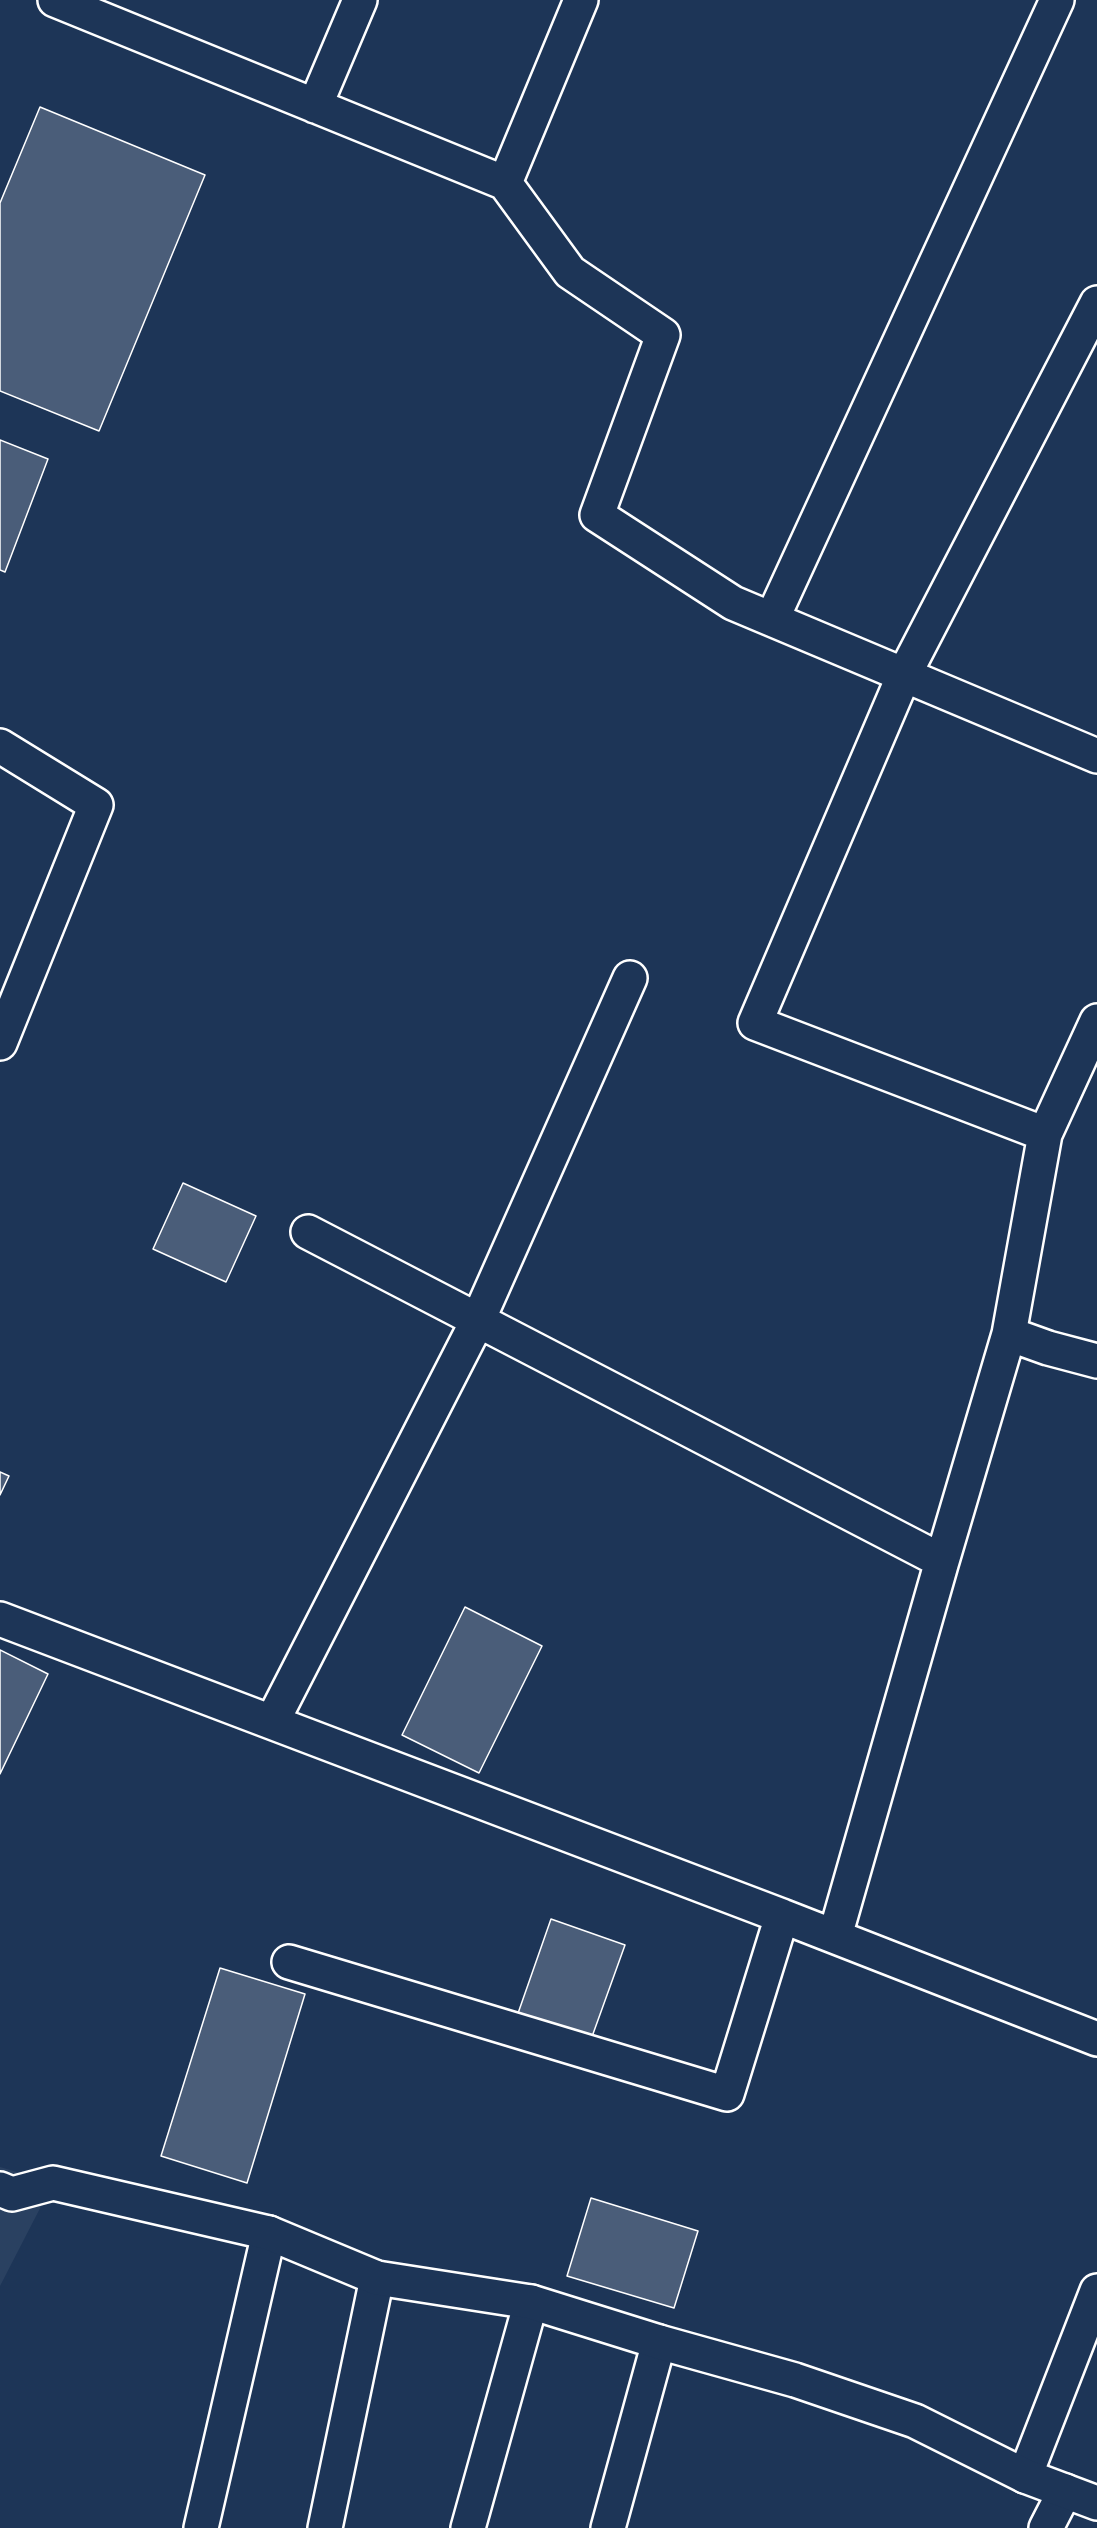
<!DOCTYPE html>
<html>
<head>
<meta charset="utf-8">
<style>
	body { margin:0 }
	canvas { display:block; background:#1d3557 }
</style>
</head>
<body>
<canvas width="1097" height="2528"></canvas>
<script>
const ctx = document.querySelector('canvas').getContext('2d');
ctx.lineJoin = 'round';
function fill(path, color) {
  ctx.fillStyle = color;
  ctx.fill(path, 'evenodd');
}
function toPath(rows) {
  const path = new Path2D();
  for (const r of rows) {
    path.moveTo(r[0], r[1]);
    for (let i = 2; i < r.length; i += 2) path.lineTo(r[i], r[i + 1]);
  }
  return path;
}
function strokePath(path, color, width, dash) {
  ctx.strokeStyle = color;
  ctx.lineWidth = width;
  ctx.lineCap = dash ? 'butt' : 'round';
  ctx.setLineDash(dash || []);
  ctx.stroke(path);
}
fill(toPath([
	[0,2167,53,2183,0,2286]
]), '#2a4161');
const building = toPath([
	[40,107,205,175,99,431,0,391,0,203,40,107],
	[0,440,48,459,5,572,0,570,0,440],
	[183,1183,256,1216,226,1282,153,1249,183,1183],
	[0,1472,9,1476,0,1495,0,1472],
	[465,1607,542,1646,479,1773,402,1735,465,1607],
	[0,1650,48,1674,0,1774,0,1650],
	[551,1919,625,1945,589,2045,516,2019,551,1919],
	[220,1968,305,1994,247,2183,161,2156,220,1968],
	[591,2198,698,2231,674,2308,567,2276,591,2198]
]);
fill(building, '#4a5d79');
strokePath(building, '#fff', 1.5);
const street = toPath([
	[55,0,505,183,570,272,663,335,597,515,733,603,1097,756],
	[315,106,360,0],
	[505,183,581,0],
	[772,619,1057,0],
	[0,746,96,805,0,1043],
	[1045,1134,755,1023,904,675,1097,303],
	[308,1232,942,1561,1009,1334,1045,1134,1097,1021],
	[1009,1334,1048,1348,1097,1361],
	[0,1619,782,1916],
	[272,1722,478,1320,630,978],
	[835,1936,942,1561],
	[289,1962,727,2094,782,1916,1097,2039],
	[1025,2476,1097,2291],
	[201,2528,269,2233],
	[325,2528,377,2278],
	[468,2528,531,2302],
	[608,2528,659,2342],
	[1046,2528,1065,2491]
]);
const secondary = toPath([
	[0,2189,12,2194,53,2183,269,2233,377,2278,531,2302,659,2342,795,2380,915,2421,1025,2476,1097,2503]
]);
strokePath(street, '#fff', 38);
strokePath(secondary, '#fff', 38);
strokePath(street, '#1d3557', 33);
strokePath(secondary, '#1d3557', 33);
</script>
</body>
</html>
